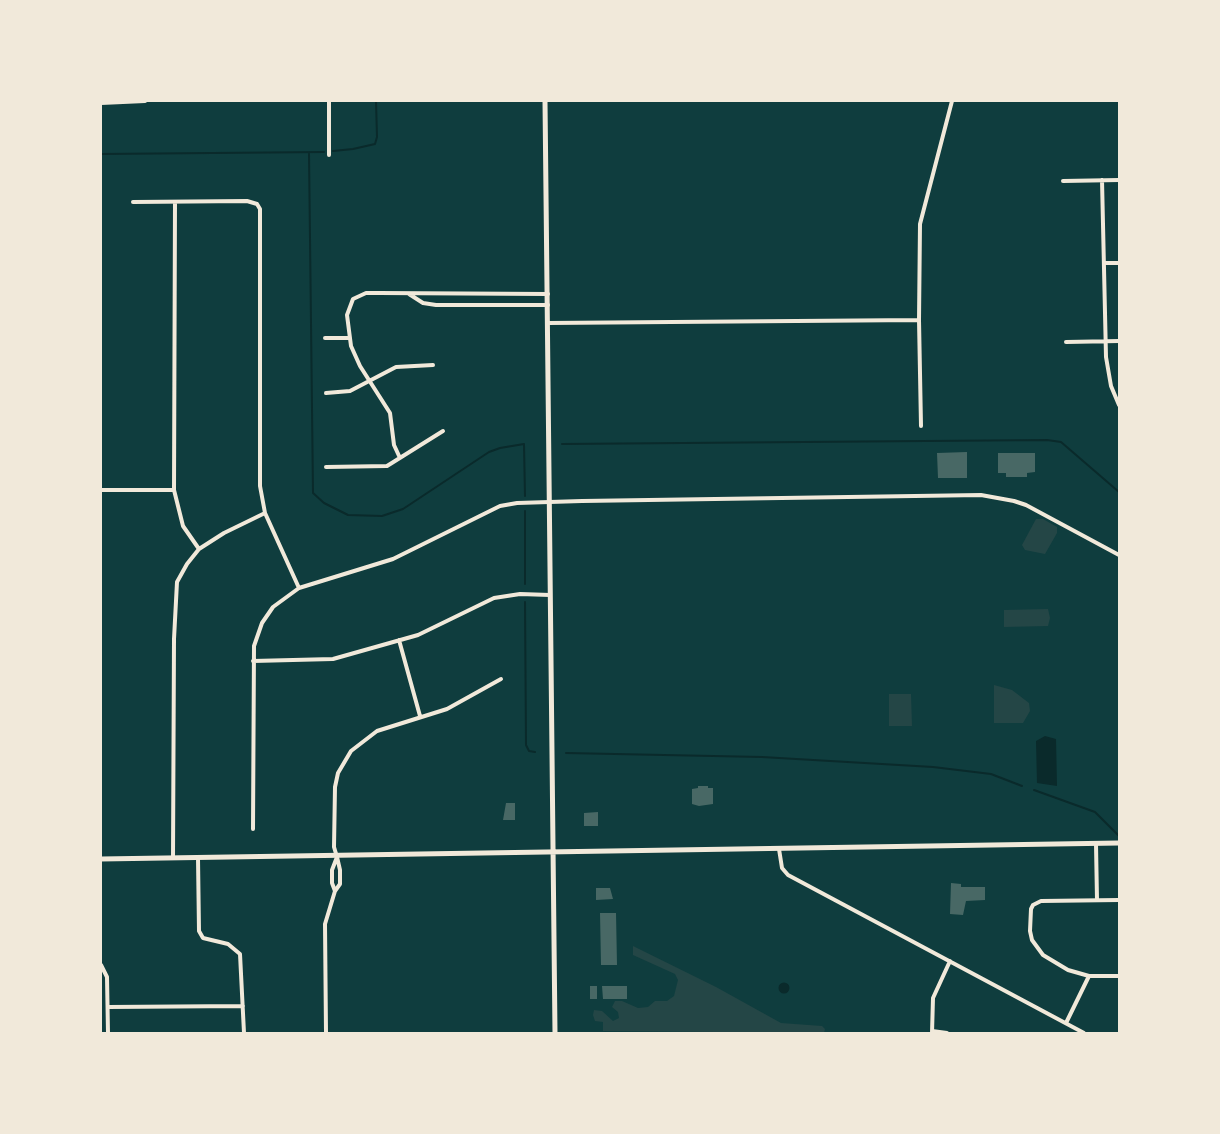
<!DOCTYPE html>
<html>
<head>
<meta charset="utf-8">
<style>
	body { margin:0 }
	#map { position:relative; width:1220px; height:1134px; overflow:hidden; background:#0f3d3e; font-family:Figtree,sans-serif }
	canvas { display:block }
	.frame { position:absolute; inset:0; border:102px solid #f1e9da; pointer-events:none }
</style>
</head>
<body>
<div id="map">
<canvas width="1220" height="1134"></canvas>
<div class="frame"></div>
</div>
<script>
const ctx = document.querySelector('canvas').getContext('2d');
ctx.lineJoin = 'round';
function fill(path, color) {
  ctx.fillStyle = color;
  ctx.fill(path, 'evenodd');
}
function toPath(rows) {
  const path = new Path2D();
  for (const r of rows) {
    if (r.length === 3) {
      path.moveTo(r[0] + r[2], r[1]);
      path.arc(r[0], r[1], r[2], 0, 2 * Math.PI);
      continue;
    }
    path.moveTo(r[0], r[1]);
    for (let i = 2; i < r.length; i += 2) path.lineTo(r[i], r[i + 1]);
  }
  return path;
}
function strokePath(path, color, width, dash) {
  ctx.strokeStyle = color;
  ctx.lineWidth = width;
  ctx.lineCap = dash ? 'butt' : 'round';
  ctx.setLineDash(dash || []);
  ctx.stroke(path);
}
fill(toPath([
	[1036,519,1043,519,1057,527,1057,533,1045,554,1025,550,1022,545],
	[1048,609,1050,618,1048,626,1004,627,1004,610],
	[994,685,1012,690,1029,703,1030,711,1023,723,994,723],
	[889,694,911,694,912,726,889,726],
	[633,946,716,987,781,1023,822,1026,825,1029,824,1033,603,1031,603,1022,595,1021,593,1015,594,1010,602,1011,613,1021,619,1018,618,1012,612,1007,615,1001,622,1001,638,1008,648,1007,655,1001,667,1001,674,996,678,980,675,974,633,955]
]), '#244646');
fill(toPath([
	[1045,736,1056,739,1057,786,1037,783,1036,741],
	[784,988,5.5]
]), '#0a2a2b');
strokePath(toPath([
	[333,151,353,149,375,144,377,137,376,101],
	[309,153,313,493,324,503,348,515,382,516,403,509,489,452,500,448,524,444,525,496],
	[101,154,324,152],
	[562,444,1047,440,1061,442,1119,492],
	[525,511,525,584],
	[525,602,526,745,529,751,535,752],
	[566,753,762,757,933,767,991,774,1022,786],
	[1034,790,1095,812,1119,836]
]), '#0a2a2b', 2);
fill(toPath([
	[967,452,967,478,938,478,937,453],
	[998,453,1035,453,1035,472,1027,473,1027,477,1006,477,1006,473,998,473],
	[698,786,708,786,708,788,713,788,713,804,699,806,692,804,692,789,698,788],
	[506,803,515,803,515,820,503,820],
	[598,812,598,826,584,826,584,813],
	[951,883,961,884,961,887,985,887,985,900,966,901,963,915,950,914],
	[596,888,610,888,613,899,596,900],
	[600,913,616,913,617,965,601,965],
	[590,986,597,986,597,999,590,999],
	[602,986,627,986,627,999,603,999]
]), '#486865');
strokePath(toPath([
	[101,103,145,101],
	[329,155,329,101],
	[1102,180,1106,357,1111,386,1119,405],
	[1063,181,1119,180],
	[133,202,247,201,257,204,260,209,260,486,265,513,299,588],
	[175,202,174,490,183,526,199,549],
	[1104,263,1119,263],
	[409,294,423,303,436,305,548,305],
	[548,323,919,320],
	[325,338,349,338],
	[1066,342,1119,341],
	[326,393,350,391,396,367,433,365],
	[921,426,919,320,920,224,952,101],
	[400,458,394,445,390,413,360,366,351,346,347,315,353,299,366,293,379,293,548,294],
	[326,467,387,466,443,431],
	[101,490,174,490],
	[399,640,420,716],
	[253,661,333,659,418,635,494,598,520,594,550,595],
	[253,829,254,646,262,623,273,607,299,588,393,559,500,506,517,503,582,501,981,495,1014,501,1026,505,1119,555],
	[1096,844,1097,900],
	[779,849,782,868,788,875,1084,1033],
	[337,857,332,870,332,883,335,891,340,884,340,870,337,857,334,847,335,787,338,773,351,751,377,731,447,709,501,679],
	[173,858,174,639,177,582,187,564,199,549,224,533,265,513],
	[198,858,199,931,203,938,228,944,240,954,244,1033],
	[1119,900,1041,901,1033,905,1031,909,1030,931,1032,940,1043,955,1068,970,1089,976,1119,976],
	[101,965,107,977,108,1033],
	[108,1007,243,1006],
	[1066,1023,1089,976],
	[932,1031,947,1033],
	[326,1033,325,924,335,891],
	[932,1033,933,998,950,961]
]), '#f1e9da', 4);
strokePath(toPath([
	[545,101,555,1033],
	[101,859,1119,843]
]), '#f1e9da', 5);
</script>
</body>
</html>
